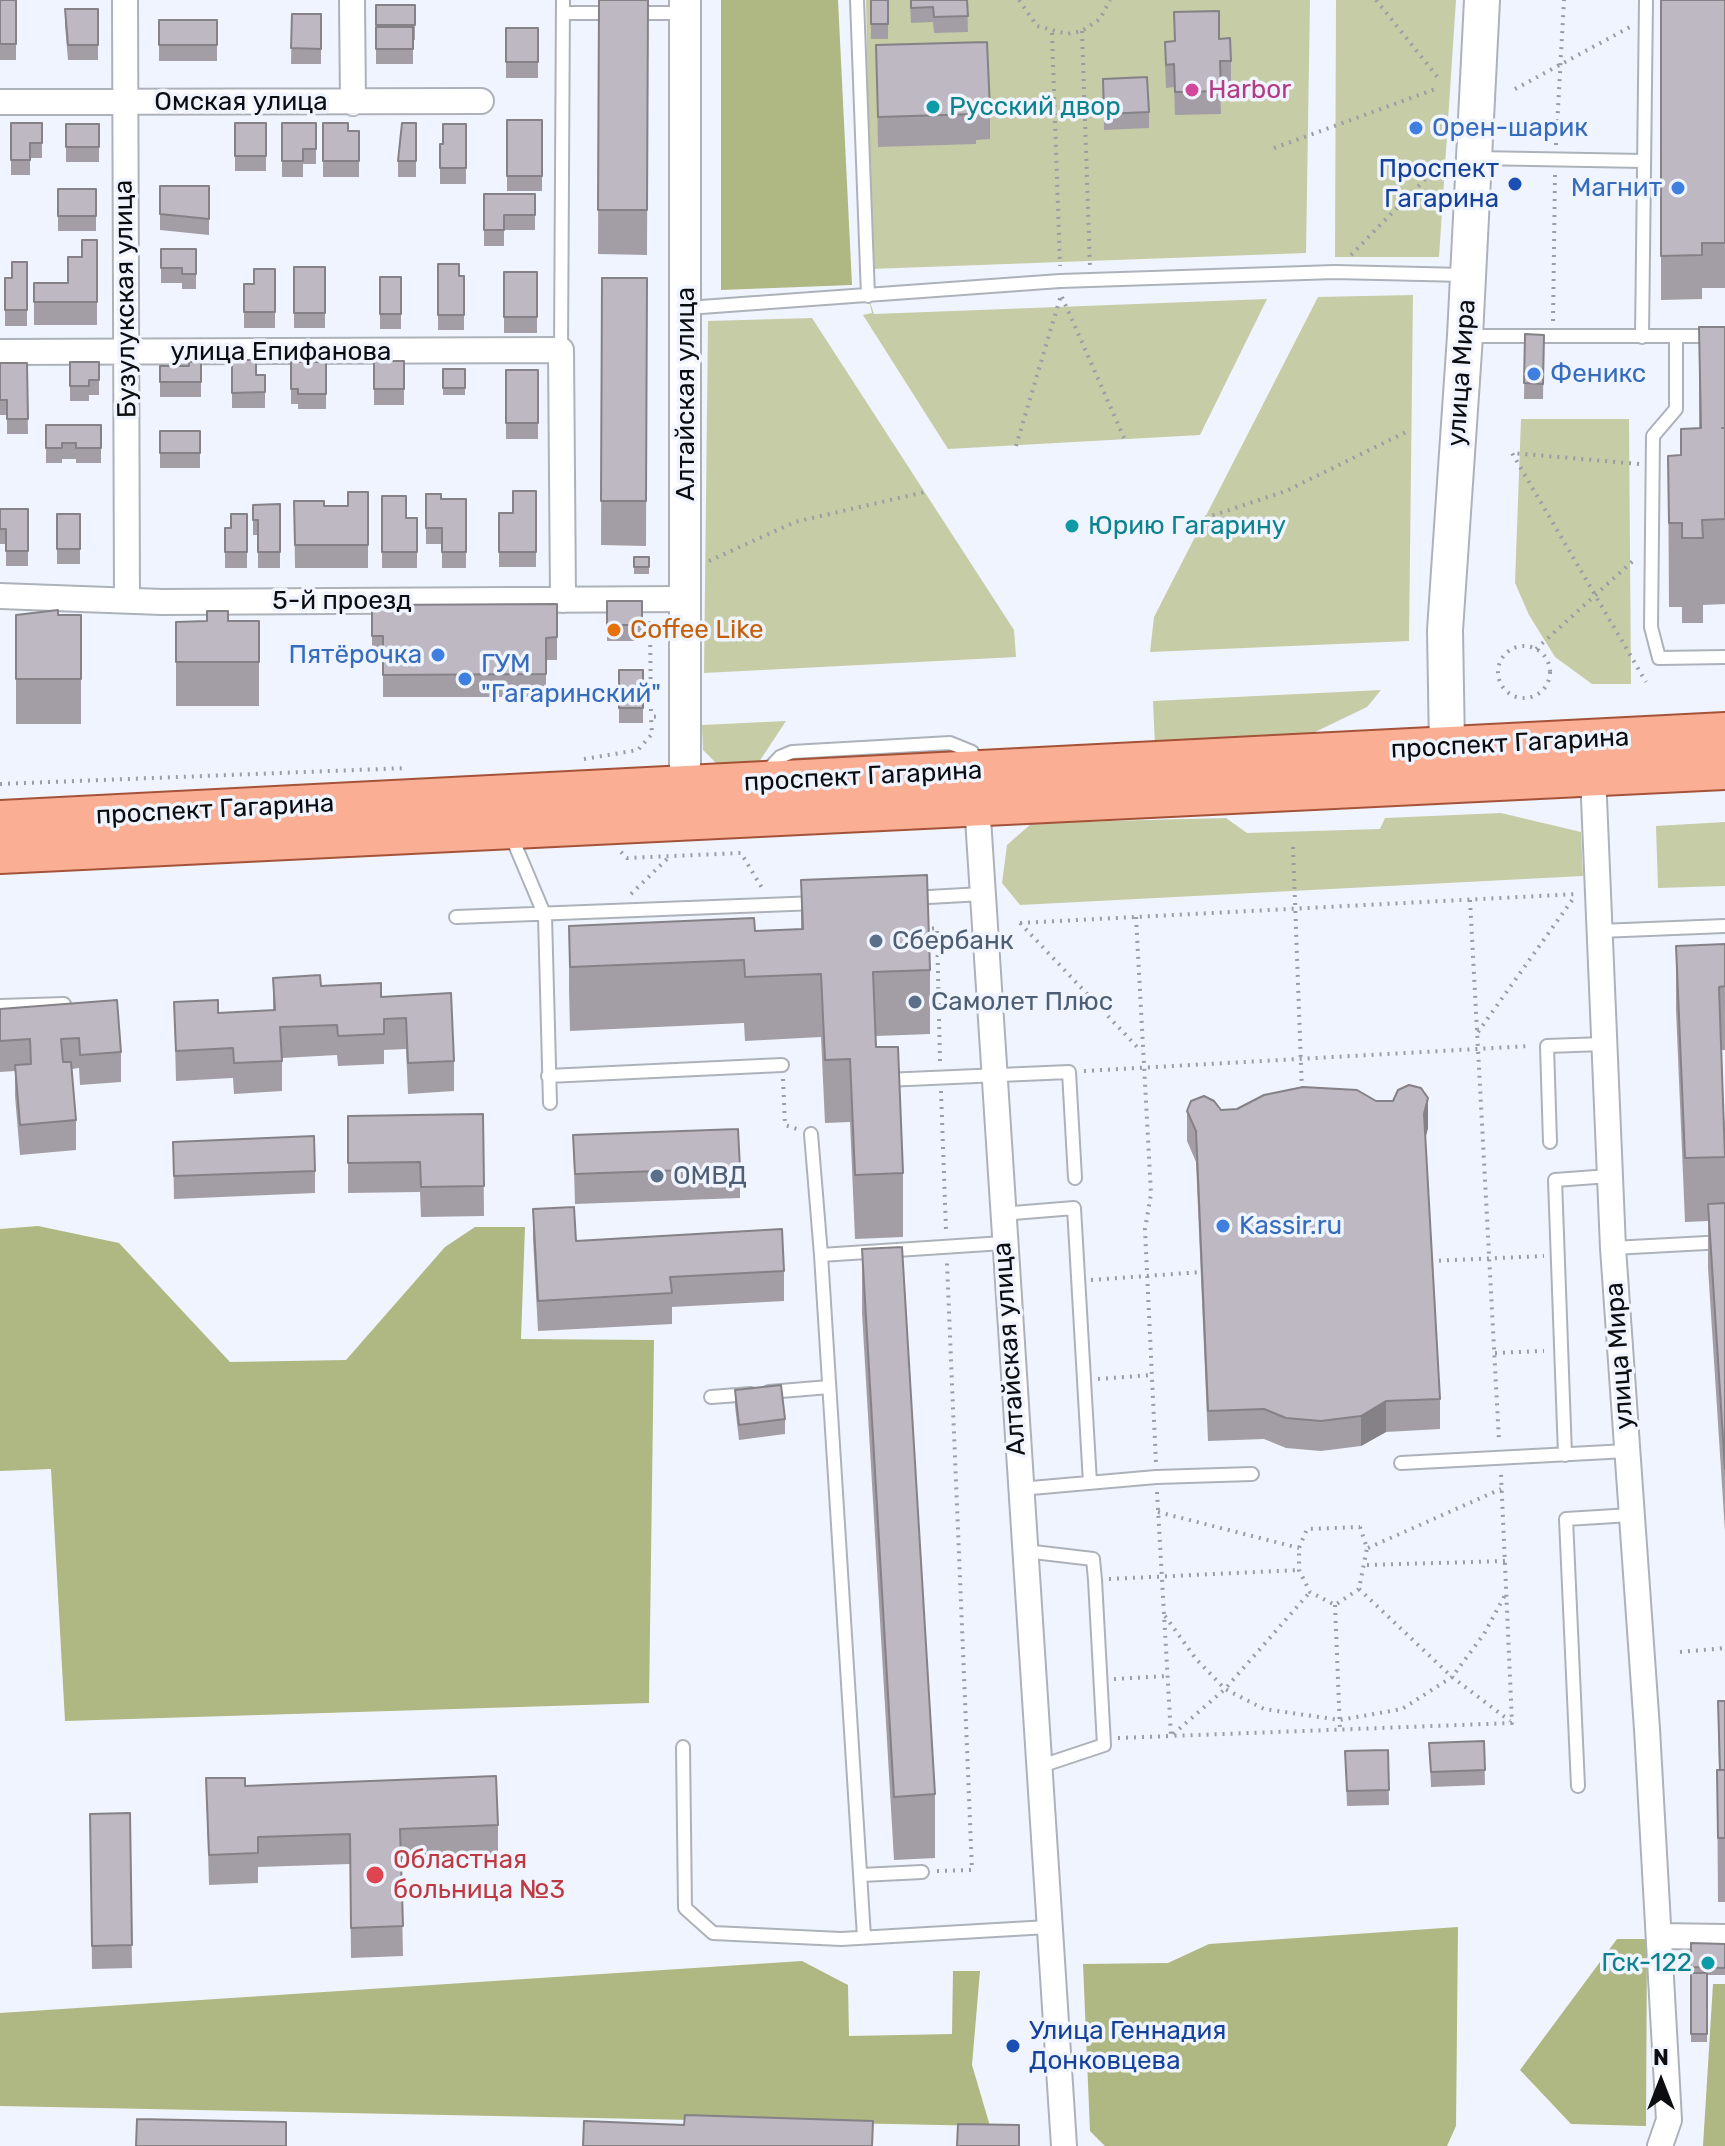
<!DOCTYPE html>
<html>
<head>
<meta charset="utf-8">
<style>
	body { margin:0 }
	#map { position:relative; width:1725px; height:2146px; overflow:hidden; background:#f0f4fe; font-family:Rubik,sans-serif }
	canvas { display:block }
	.north { position:absolute; left:1621px; top:2042px; width:80px; height:80px; -webkit-text-stroke:6px #f0f4fe; paint-order:stroke; rotate:0deg; font-size:22px; font-weight:700; line-height:32px; text-align:center; color:#0c0d10 }
	.north::after { content:''; display:block; margin:auto; width:28px; height:36px; background:#0c0d10; clip-path:polygon(50% 0,100% 100%,50% 72%,0 100%) }
</style>
</head>
<body>
<div id="map">
<canvas width="1725" height="2146"></canvas>
<div class="north">N</div>
</div>
<script>
const ctx = document.querySelector('canvas').getContext('2d');
ctx.lineJoin = 'round';
function fill(path, color) {
  ctx.fillStyle = color;
  ctx.fill(path, 'evenodd');
}
function toPath(rows) {
  const path = new Path2D();
  for (const r of rows) {
    if (r.length === 3) {
      path.moveTo(r[0] + r[2], r[1]);
      path.arc(r[0], r[1], r[2], 0, 2 * Math.PI);
      continue;
    }
    path.moveTo(r[0], r[1]);
    for (let i = 2; i < r.length; i += 2) path.lineTo(r[i], r[i + 1]);
  }
  return path;
}
function strokePath(path, color, width, dash) {
  ctx.strokeStyle = color;
  ctx.lineWidth = width;
  ctx.lineCap = dash ? 'butt' : 'round';
  ctx.setLineDash(dash || []);
  ctx.stroke(path);
}
function write(font, color, halo, rows, align = 'center') {
  ctx.font = font + ' Rubik,sans-serif';
  ctx.lineWidth = 7;
  ctx.setLineDash([]);
  ctx.textBaseline = 'middle';
  ctx.strokeStyle = halo;
  ctx.fillStyle = color;
  for (const [text, x, y, turn = 0] of rows) {
    ctx.save();
    ctx.translate(x, y);
    ctx.rotate((+turn || 0) * Math.PI / 180);
    ctx.textAlign = isNaN(turn) ? turn : align;
    if (halo) ctx.strokeText(text, 0, 0);
    ctx.fillText(text, 0, 0);
    ctx.restore();
  }
}
fill(toPath([
	[866,0,1310,0,1306,253,871,269],
	[1336,0,1456,0,1439,257,1335,257],
	[1413,295,1409,641,1150,652,1154,617,1318,297],
	[868,296,874,314,1267,299,1200,435,948,449,863,315,872,313],
	[812,318,1014,630,1016,657,704,673,708,321],
	[1521,419,1629,419,1631,684,1592,684,1555,657,1529,615,1515,583],
	[1381,690,1367,707,1288,745,1155,747,1153,701],
	[786,721,757,765,720,767,703,750,702,725],
	[1501,813,1581,832,1583,876,1020,905,1002,883,1007,845,1032,823,1226,818,1247,833,1380,829,1385,818],
	[1725,822,1725,886,1658,888,1656,826]
]), '#c6cca6');
fill(toPath([
	[721,0,838,0,852,285,721,290],
	[38,1226,119,1243,230,1362,346,1360,445,1247,475,1227,525,1227,521,1339,654,1340,649,1703,65,1721,51,1469,0,1471,0,1229],
	[1458,1927,1456,2126,1447,2146,1105,2146,1090,2131,1083,1964,1168,1963,1209,1944],
	[1617,1939,1647,1939,1646,2126,1571,2124,1520,2070],
	[802,1961,848,1985,849,2036,952,2034,953,1971,980,1971,972,2065,990,2126,0,2106,0,2013],
	[1713,1984,1725,1984,1725,2146,1703,2146]
]), '#afb782');
const service = toPath([
	[857,0,868,296],
	[563,13,612,13],
	[635,13,684,13],
	[1476,158,1644,161],
	[687,308,1060,281,1335,272,1465,275],
	[1469,336,1725,336],
	[1642,337,1646,0],
	[1676,337,1676,409,1653,436,1651,627,1659,658,1725,657],
	[561,350,563,0],
	[765,773,780,757,792,752,950,743,972,752,975,763],
	[510,833,545,916,550,1103],
	[911,898,982,894],
	[456,917,817,903],
	[1599,931,1725,926],
	[0,1006,64,1004],
	[548,1076,782,1065],
	[885,1080,1069,1072,1075,1178],
	[811,1134,821,1255,1003,1243],
	[1550,1142,1547,1046,1603,1044],
	[1001,1214,1074,1208,1090,1483],
	[1613,1248,1725,1242],
	[821,1255,864,1937],
	[769,1392,829,1387],
	[711,1397,751,1394],
	[1565,1455,1555,1180,1609,1176],
	[1401,1463,1627,1451],
	[1020,1489,1156,1477,1252,1474],
	[1025,1551,1093,1559,1095,1580,1104,1745,1041,1766],
	[683,1747,685,1908,713,1933,841,1939,1048,1927],
	[1578,1786,1566,1519,1631,1515],
	[861,1875,922,1872]
]);
const minor = toPath([
	[125,0,127,599],
	[352,0,353,103],
	[0,102,481,101],
	[0,352,561,350,563,600],
	[0,596,162,602,685,599],
	[1593,775,1613,1248,1647,1729,1669,2120,1660,2146],
	[977,803,1064,2146],
	[1660,1936,1725,1937]
]);
const tertiary = toPath([
	[685,0,685,787]
]);
const secondary = toPath([
	[1447,747,1445,630,1465,336,1482,0]
]);
const primary = toPath([
	[0,821,1725,733],
	[0,853,1725,769]
]);
strokePath(service, '#adb2ba', 16);
strokePath(minor, '#adb2ba', 28);
strokePath(tertiary, '#adb2ba', 34);
strokePath(secondary, '#adb2ba', 38);
strokePath(primary, '#a45338', 44);
strokePath(toPath([
	[1019,0,1037,26,1067,34,1082,31,1100,19,1110,0],
	[1376,0,1439,79],
	[1082,31,1090,267],
	[1052,33,1060,266],
	[1515,89,1630,27],
	[1556,145,1564,0],
	[1274,148,1438,88],
	[1351,255,1436,168],
	[1062,297,1125,440],
	[1553,321,1555,174],
	[1016,446,1061,295],
	[1639,464,1512,453,1646,682],
	[1205,518,1286,491,1408,431],
	[709,561,795,522,925,492],
	[650,621,651,717],
	[1524,672,26],
	[1536,649,1635,559],
	[584,759,638,750,652,734,651,717,661,716],
	[0,784,407,768],
	[1293,847,1302,1092],
	[621,852,627,858,741,853,762,888],
	[631,894,668,858],
	[1470,900,1499,1441],
	[1136,917,1151,1194,1145,1229,1156,1463],
	[1020,923,1577,894],
	[1020,923,1141,1051],
	[924,929,937,928,940,1062],
	[1478,1032,1575,896],
	[1084,1071,1530,1046],
	[783,1079,785,1125,797,1129],
	[941,1091,946,1230],
	[1431,1261,1544,1256],
	[1091,1280,1201,1272],
	[1495,1353,1544,1351],
	[1098,1379,1151,1375],
	[1157,1492,1171,1736,1512,1723,1501,1474],
	[1158,1512,1299,1548],
	[1360,1527,1367,1548,1359,1589,1335,1605,1310,1592,1299,1570,1299,1548,1307,1529,1360,1527],
	[1368,1548,1501,1489],
	[1367,1565,1505,1561],
	[1109,1579,1299,1570],
	[1359,1589,1452,1677,1510,1721],
	[1335,1605,1340,1730],
	[1165,1616,1196,1659,1225,1689,1264,1709,1340,1720,1402,1709,1452,1677,1484,1634,1505,1595],
	[1680,1652,1725,1648],
	[1114,1679,1167,1676],
	[1118,1738,1171,1736,1225,1689,1310,1592],
	[937,1871,972,1870,947,1263]
]), '#9a9da4', 4, [2, 6]);
strokePath(service, '#fff', 12);
strokePath(minor, '#fff', 24);
strokePath(tertiary, '#fff', 30);
strokePath(secondary, '#fff', 34);
strokePath(primary, '#faaf95', 40);
fill(toPath([
	[0,0,16,0,16,60,0,60],
	[599,0,649,0,648,2,647,255,598,254],
	[871,0,888,0,888,39,871,39],
	[910,0,967,0,968,32,934,33,933,22,911,23],
	[1661,0,1725,0,1725,288,1702,288,1702,299,1661,300],
	[376,5,415,5,415,40,413,40,413,64,376,64],
	[65,9,98,9,98,60,68,60,65,25],
	[1174,12,1219,39,1231,61,1231,84,1220,84,1221,114,1175,115,1174,87,1166,88,1165,65,1165,42,1174,41],
	[292,14,321,14,321,64,291,64],
	[159,20,217,20,217,61,159,61],
	[506,28,538,28,538,78,506,78],
	[876,45,990,109,990,139,976,140,976,144,878,147],
	[1103,79,1149,112,1149,128,1104,130],
	[507,120,542,120,542,191,507,191],
	[11,123,42,123,42,158,30,158,30,175,11,175],
	[235,123,266,123,266,171,235,171],
	[282,123,316,123,316,164,303,164,303,177,282,177],
	[323,123,348,131,359,131,359,177,323,177],
	[416,123,416,177,398,177,398,161],
	[66,124,99,124,99,162,66,162],
	[466,124,466,184,440,184,440,144,443,144],
	[160,186,209,186,209,235,160,230],
	[58,189,96,189,96,231,58,231],
	[484,194,535,194,535,230,504,230,504,246,484,246],
	[97,240,97,325,34,325,34,283,68,283,82,257],
	[161,249,196,249,196,289,182,289,182,283,161,283],
	[27,262,27,326,5,326,5,278,12,278],
	[438,264,459,276,464,276,464,330,438,330],
	[294,267,325,267,325,328,294,328],
	[275,269,275,328,244,328,244,284,254,284],
	[504,272,537,272,537,333,504,333],
	[380,277,401,277,401,329,380,329],
	[602,278,647,278,646,546,601,545],
	[1699,327,1725,327,1725,604,1703,605,1703,623,1682,623,1682,607,1669,607,1668,456,1681,455,1699,428],
	[1525,334,1544,335,1543,399,1524,399],
	[232,360,256,375,265,375,265,408,232,408],
	[374,361,404,361,404,405,374,405],
	[70,362,99,362,99,395,89,395,89,401,70,401],
	[201,362,201,397,160,397,160,366,189,366],
	[291,362,326,362,326,409,298,409,298,404,291,404],
	[0,363,27,363,28,434,7,434,7,415,0,415],
	[443,369,465,369,465,395,443,395],
	[506,370,538,370,538,439,506,439],
	[46,425,101,425,101,463,76,463,76,459,62,459,62,463,46,463],
	[160,431,200,431,200,468,160,468],
	[536,491,536,567,499,567,499,513,513,513],
	[368,492,368,568,295,568,294,501,324,506,348,506],
	[426,494,441,499,466,499,466,568,442,568,442,544,426,544],
	[382,496,406,518,417,518,417,568,382,568],
	[280,504,280,568,258,568,258,535,253,535,253,505],
	[0,509,28,509,28,566,6,566,6,544,0,544],
	[57,514,80,514,80,564,57,564],
	[247,514,247,568,225,568,225,528,231,528],
	[634,557,649,557,649,574,634,574],
	[607,601,642,601,642,641,607,641],
	[557,604,557,660,546,660,546,697,383,697,383,659,372,659,372,605],
	[16,615,81,615,81,724,16,724],
	[259,621,259,706,176,706,176,622],
	[619,670,643,670,643,723,619,723],
	[801,880,930,970,930,1034,876,1036,876,1047,903,1173,903,1237,855,1239,850,1122,825,1123,821,1037,745,1041,744,1023,570,1031,569,989,569,926,755,931,801,929],
	[1725,944,1725,1050,1721,1050,1725,1139,1725,1532,1708,1268,1708,1221,1685,1222,1676,1010,1676,946],
	[273,978,381,997,454,1061,454,1091,408,1094,406,1049,384,1050,384,1064,338,1066,337,1055,282,1058,282,1091,234,1094,233,1078,176,1081,174,1002,218,1013,273,1010],
	[0,1009,121,1052,121,1082,80,1085,79,1068,72,1069,76,1120,76,1150,20,1155,15,1096,15,1071,0,1072],
	[1221,1110,1428,1128,1425,1138,1440,1399,1440,1429,1386,1432,1361,1446,1321,1451,1286,1448,1264,1439,1208,1441,1196,1162,1187,1141,1187,1111],
	[483,1114,484,1216,421,1217,420,1192,348,1193,348,1116],
	[573,1135,740,1168,740,1198,575,1204],
	[173,1142,315,1171,315,1193,174,1199],
	[533,1209,576,1241,784,1271,784,1301,672,1307,672,1324,538,1331,533,1239],
	[862,1249,935,1794,935,1858,894,1860,862,1313],
	[735,1390,785,1419,785,1434,739,1440,735,1406],
	[1718,1701,1725,1701,1725,1902,1718,1902,1717,1770,1719,1770],
	[1484,1741,1485,1785,1431,1787,1429,1743],
	[1388,1750,1389,1805,1347,1806,1345,1751],
	[206,1778,245,1786,498,1825,498,1855,401,1859,403,1956,351,1958,350,1864,258,1867,258,1883,209,1885],
	[130,1813,132,1968,92,1969,90,1814],
	[1691,1943,1725,1944,1725,1975,1707,1975,1707,2042,1691,2042]
]), '#a39ea6');
fill(toPath([
	[1428,1098,1428,1128,1424,1144,1424,1114],
	[1386,1401,1386,1432,1361,1446,1361,1416]
]), '#848187');
const building = toPath([
	[0,0,16,0,16,44,0,44,0,0],
	[599,0,648,0,647,210,598,210,599,0],
	[871,0,888,0,888,24,871,24,871,0],
	[911,0,967,0,968,16,934,17,933,7,911,8,911,0],
	[1661,0,1725,0,1725,243,1702,243,1702,255,1661,256,1661,0],
	[376,5,415,5,415,25,376,25,376,5],
	[65,9,98,9,98,45,68,45,65,9],
	[1219,11,1219,39,1230,38,1231,61,1220,61,1221,91,1175,92,1174,64,1166,65,1165,42,1175,41,1174,12,1219,11],
	[292,14,321,14,321,49,291,48,292,14],
	[159,20,217,20,217,45,159,45,159,20],
	[376,27,413,27,413,49,376,49,376,27],
	[506,28,538,28,538,62,506,62,506,28],
	[987,42,990,109,976,109,976,114,878,117,876,45,987,42],
	[1147,77,1149,112,1104,114,1103,79,1147,77],
	[507,120,542,120,542,176,507,176,507,120],
	[11,123,42,123,42,143,30,143,30,160,11,160,11,123],
	[235,123,266,123,266,156,235,156,235,123],
	[282,123,316,123,316,149,303,149,303,161,282,161,282,123],
	[323,123,348,123,348,131,359,131,359,161,323,161,323,123],
	[402,123,416,123,416,161,398,161,402,123],
	[66,124,99,124,99,147,66,147,66,124],
	[443,124,466,124,466,168,440,168,440,144,443,144,443,124],
	[160,186,209,186,209,219,160,214,160,186],
	[58,189,96,189,96,216,58,216,58,189],
	[484,194,535,194,535,215,504,215,504,230,484,230,484,194],
	[82,240,97,240,97,302,34,302,34,283,68,283,68,257,82,257,82,240],
	[161,249,196,249,196,274,182,274,182,268,161,268,161,249],
	[12,262,27,262,27,310,5,310,5,278,12,278,12,262],
	[438,264,459,264,459,276,464,276,464,315,438,315,438,264],
	[294,267,325,267,325,313,294,313,294,267],
	[254,269,275,269,275,312,244,312,244,284,254,284,254,269],
	[504,272,537,272,537,317,504,317,504,272],
	[380,277,401,277,401,314,380,314,380,277],
	[602,278,647,278,646,501,601,501,602,278],
	[1699,327,1725,327,1725,428,1722,428,1725,428,1725,519,1702,520,1703,538,1682,538,1682,523,1669,523,1668,456,1681,455,1681,429,1701,428,1699,327],
	[1525,334,1544,335,1543,384,1524,383,1525,334],
	[232,360,256,360,256,375,265,375,265,392,232,393,232,360],
	[374,361,404,361,404,389,374,389,374,361],
	[70,362,99,362,99,380,89,380,89,386,70,386,70,362],
	[189,362,201,362,201,382,160,382,160,366,189,366,189,362],
	[291,362,326,362,326,394,298,394,298,389,291,389,291,362],
	[0,363,27,363,28,419,7,419,7,400,0,400,0,363],
	[443,369,465,369,465,388,443,388,443,369],
	[506,370,538,370,538,423,506,423,506,370],
	[46,425,101,425,101,448,76,448,76,443,62,443,62,448,46,448,46,425],
	[160,431,200,431,200,453,160,453,160,431],
	[513,491,536,491,536,552,499,552,499,513,513,513,513,491],
	[348,492,368,492,368,545,295,545,294,501,324,501,324,506,348,506,348,492],
	[426,494,441,494,441,499,466,499,466,552,442,552,442,528,426,528,426,494],
	[382,496,406,496,406,518,417,518,417,552,382,552,382,496],
	[280,504,280,552,258,552,258,520,253,520,253,505,280,504],
	[0,509,28,509,28,551,6,551,6,529,0,529,0,509],
	[57,514,80,514,80,549,57,549,57,514],
	[231,514,247,514,247,552,225,552,225,528,231,528,231,514],
	[634,557,649,557,649,567,634,567,634,557],
	[607,601,642,601,642,625,607,625,607,601],
	[557,604,557,637,546,638,546,674,383,675,383,636,372,636,372,605,557,604],
	[58,610,58,615,81,615,81,679,16,679,16,615,58,610],
	[207,611,228,611,228,621,259,621,259,662,176,662,176,622,207,621,207,611],
	[619,670,643,670,643,708,619,708,619,670],
	[927,875,930,970,873,972,876,1047,898,1047,903,1173,855,1175,850,1059,825,1060,821,974,745,977,744,960,570,967,569,926,754,918,755,931,803,929,801,880,927,875],
	[1725,944,1725,986,1719,987,1725,1157,1685,1158,1676,946,1725,944],
	[320,975,321,986,381,983,381,997,451,993,454,1061,408,1063,406,1018,384,1019,384,1034,338,1036,337,1025,280,1027,282,1061,234,1063,233,1048,176,1051,174,1002,218,1000,218,1013,275,1010,273,978,320,975],
	[117,1000,121,1052,80,1055,79,1038,61,1039,63,1062,71,1062,76,1120,20,1125,15,1065,31,1064,30,1039,0,1041,0,1009,117,1000],
	[1409,1085,1421,1088,1428,1098,1424,1114,1440,1399,1386,1401,1361,1416,1321,1421,1286,1418,1264,1409,1208,1411,1196,1131,1187,1111,1191,1101,1204,1096,1214,1101,1221,1110,1237,1109,1264,1095,1303,1087,1357,1090,1376,1101,1393,1101,1398,1090,1409,1085],
	[483,1114,484,1186,421,1187,420,1162,348,1163,348,1116,483,1114],
	[738,1129,740,1168,575,1174,573,1135,738,1129],
	[314,1136,315,1171,174,1176,173,1142,314,1136],
	[1725,1203,1725,1469,1708,1204,1725,1203],
	[574,1207,576,1241,782,1229,784,1271,670,1277,672,1293,538,1301,533,1209,574,1207],
	[902,1247,935,1794,894,1797,862,1249,902,1247],
	[781,1385,785,1419,739,1425,735,1390,781,1385],
	[1718,1701,1725,1701,1725,1770,1720,1770,1718,1701],
	[1484,1741,1485,1770,1431,1772,1429,1743,1484,1741],
	[1388,1750,1389,1790,1347,1791,1345,1751,1388,1750],
	[1717,1770,1725,1770,1725,1838,1718,1838,1717,1770],
	[496,1776,498,1825,400,1829,403,1926,351,1928,350,1834,258,1837,258,1853,209,1855,206,1778,245,1778,245,1786,496,1776],
	[130,1813,132,1945,92,1946,90,1814,130,1813],
	[1691,1943,1725,1944,1725,1968,1691,1967,1691,1943],
	[1691,1973,1707,1973,1707,2034,1691,2034,1691,1973],
	[685,2115,873,2121,872,2146,583,2146,584,2121,684,2125,685,2115],
	[137,2119,286,2122,286,2146,136,2146,137,2119],
	[958,2124,1019,2125,1019,2146,957,2146,958,2124]
]);
fill(building, '#bdb8c1');
strokePath(building, '#848187', 2);
for (const [x, y, r, color] of [
	[1192,90,8,"#d1479c"],
	[933,107,8,"#0f9aa8"],
	[1416,128,8,"#3f7fe0"],
	[1515,184,8,"#1a4fb4"],
	[1678,188,8,"#3f7fe0"],
	[1534,374,8,"#3f7fe0"],
	[1072,526,8,"#0f9aa8"],
	[614,630,8,"#e8710a"],
	[438,655,8,"#3f7fe0"],
	[465,679,8,"#3f7fe0"],
	[876,941,8,"#5c6f8a"],
	[915,1002,8,"#5c6f8a"],
	[657,1176,8,"#5c6f8a"],
	[1223,1226,8,"#3f7fe0"],
	[375,1875,10,"#e0444e"],
	[1708,1963,8,"#0f9aa8"],
	[1013,2046,8,"#1a4fb4"]
]) {
  const dot = new Path2D();
  dot.arc(x, y, r, 0, 2 * Math.PI);
  ctx.fillStyle = color;
  ctx.fill(dot);
  strokePath(dot, '#f0f4fe', 3);
}
write('26px', '#b23c85', '#f0f4fe', [
	["Harbor",1208,90]
], 'left');
write('26px', '#0c0d10', '#f0f4fe', [
	["Омская улица",241,102],
	["Бузулукская улица",126,299,-91],
	["улица Епифанова",281,352],
	["улица Мира",1462,373,-86],
	["Алтайская улица",686,394,-90],
	["5-й проезд",342,601],
	["проспект Гагарина",1510,744,-3],
	["проспект Гагарина",863,777,-3],
	["проспект Гагарина",215,810,-3],
	["Алтайская улица",1010,1349,-94],
	["улица Мира",1620,1356,-94]
]);
write('26px', '#0d838f', '#f0f4fe', [
	["Русский двор",949,107],
	["Юрию Гагарину",1088,526],
	["Гск-122",1692,1963,"right"]
], 'left');
write('26px', '#366cbe', '#f0f4fe', [
	["Орен-шарик",1432,128],
	["Магнит",1662,188,"right"],
	["Феникс",1550,374],
	["Пятёрочка",422,655,"right"],
	["ГУМ",481,664],
	["\"Гагаринский\"",481,694],
	["Kassir.ru",1239,1226]
], 'left');
write('26px', '#164399', '#f0f4fe', [
	["Проспект",1499,169],
	["Гагарина",1499,199],
	["Улица Геннадия",1029,2031,"left"],
	["Донковцева",1029,2061,"left"]
], 'right');
write('26px', '#c56008', '#f0f4fe', [
	["Coffee Like",630,630]
], 'left');
write('26px', '#4e5e75', '#f0f4fe', [
	["Сбербанк",892,941],
	["Самолет Плюс",931,1002],
	["ОМВД",673,1176]
], 'left');
write('26px', '#be3a42', '#f0f4fe', [
	["Областная",393,1860],
	["больница №3",393,1890]
], 'left');
</script>
</body>
</html>
